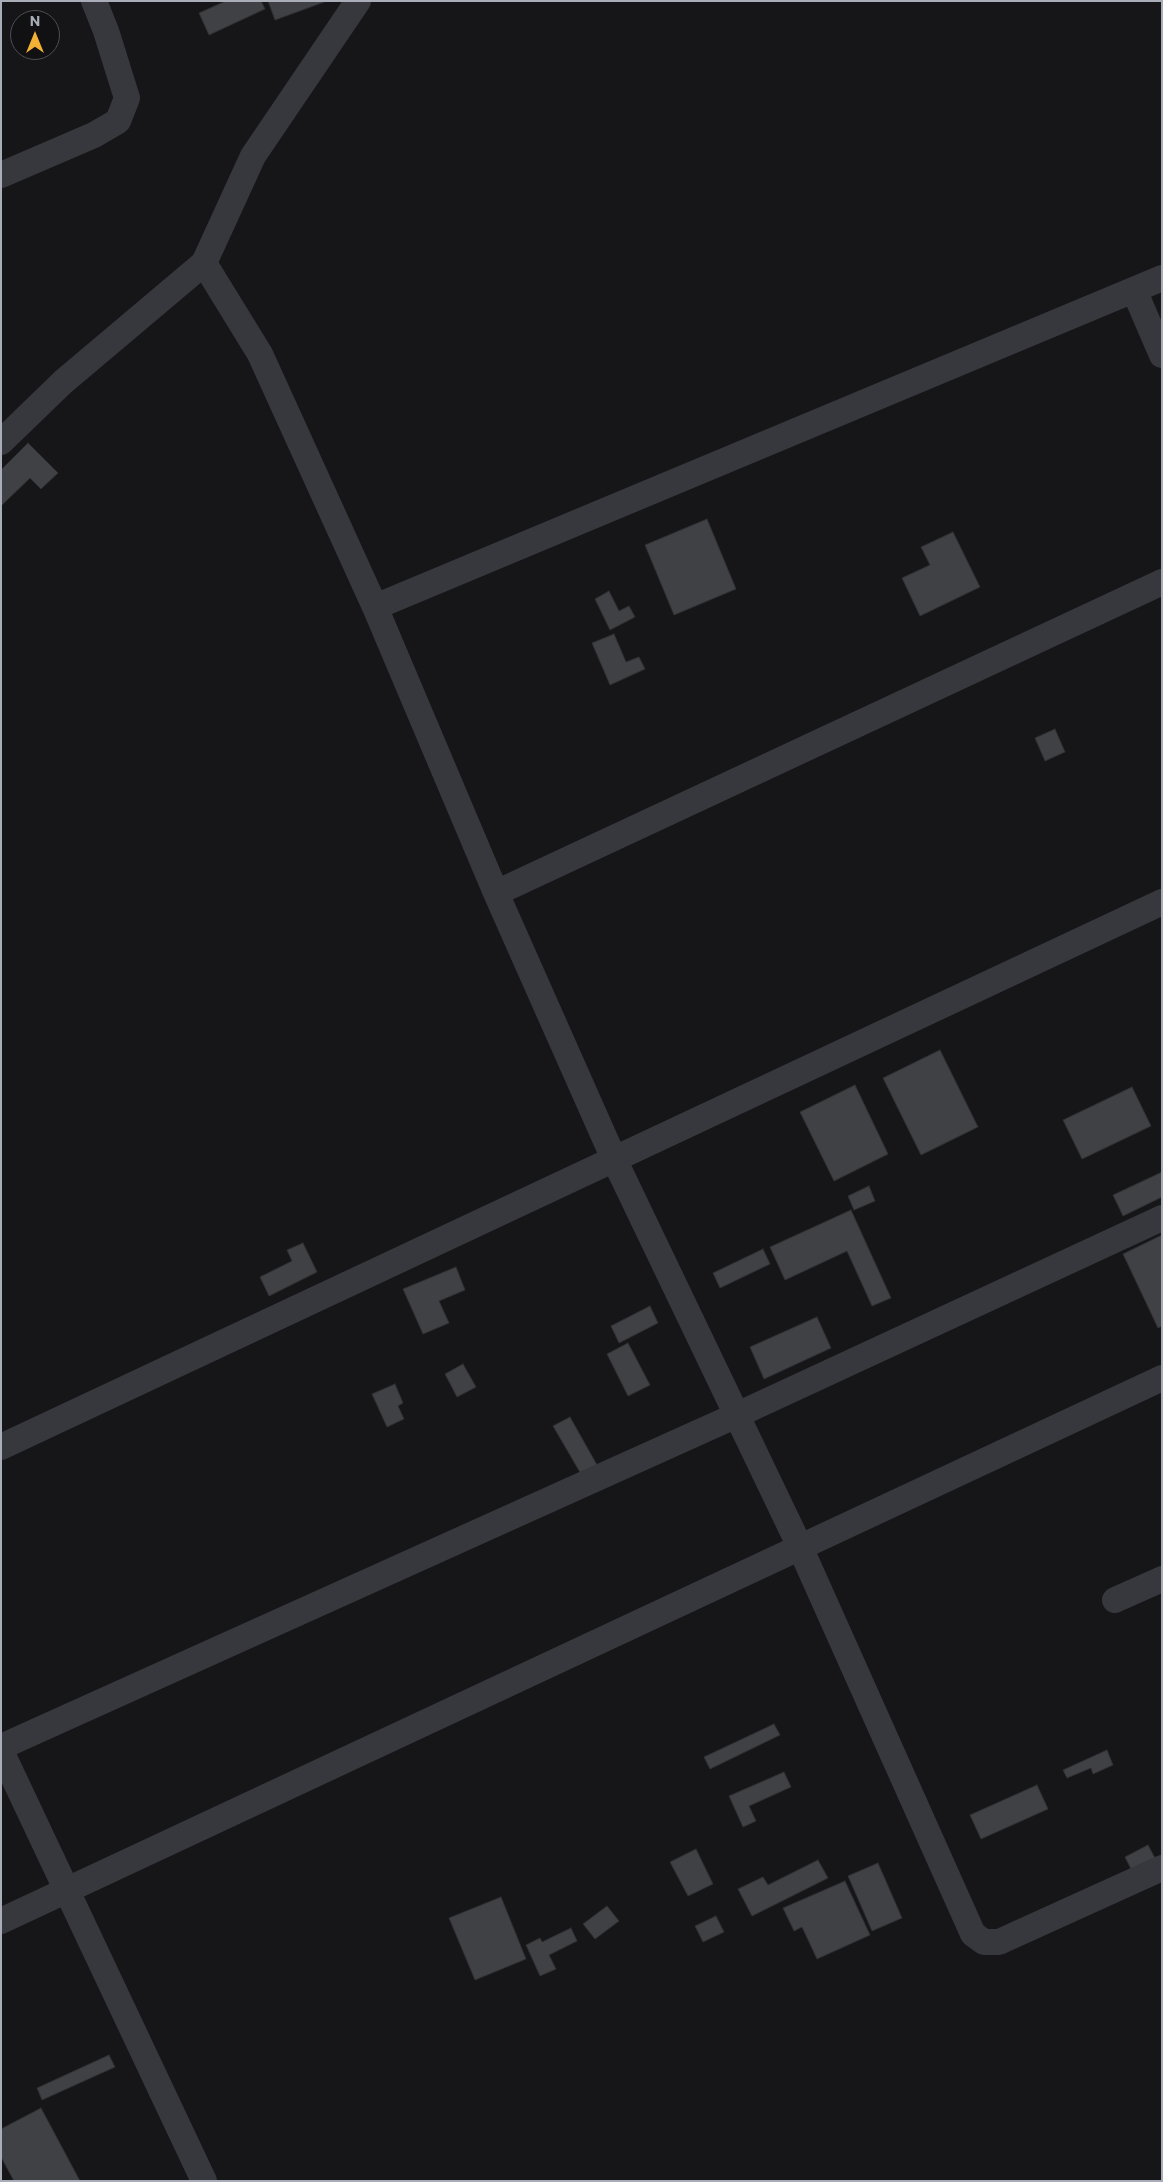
<!DOCTYPE html>
<html>
<head>
<meta charset="utf-8">
<style>
	body { margin:0 }
	#map { position:relative; width:1163px; height:2182px; overflow:hidden; background:#161618; font-family:Commissioner,sans-serif }
	canvas { display:block }
	.frame { position:absolute; inset:0; border:2px solid #a8adb8; pointer-events:none }
	.north { position:absolute; left:10px; top:10px; width:50px; height:50px; box-sizing:border-box; background:#111113; border:1px solid #4d4f55; border-radius:50%; rotate:0deg; font-size:14px; font-weight:700; line-height:20px; text-align:center; color:#a8adb8 }
	.north::after { content:''; display:block; margin:auto; width:18px; height:22px; background:#f2b134; clip-path:polygon(50% 0,100% 100%,50% 72%,0 100%) }
</style>
</head>
<body>
<div id="map">
<canvas width="1163" height="2182"></canvas>
<div class="frame"></div>
<div class="north">N</div>
</div>
<script>
const ctx = document.querySelector('canvas').getContext('2d');
ctx.lineJoin = 'round';
function fill(path, color) {
  ctx.fillStyle = color;
  ctx.fill(path, 'evenodd');
}
function toPath(rows) {
  const path = new Path2D();
  for (const r of rows) {
    path.moveTo(r[0], r[1]);
    for (let i = 2; i < r.length; i += 2) path.lineTo(r[i], r[i + 1]);
  }
  return path;
}
function strokePath(path, color, width, dash) {
  ctx.strokeStyle = color;
  ctx.lineWidth = width;
  ctx.lineCap = dash ? 'butt' : 'round';
  ctx.setLineDash(dash || []);
  ctx.stroke(path);
}
const building = toPath([
	[226,1,261,1,265,9,209,35,199,13,226,1],
	[268,1,327,1,275,20,268,1],
	[28,443,58,473,41,489,30,478,1,506,1,470,28,443],
	[707,519,736,589,674,615,645,545,707,519],
	[953,532,980,587,920,616,902,578,930,565,921,547,953,532],
	[609,591,619,611,629,606,635,617,610,630,595,599,609,591],
	[614,634,626,662,639,657,645,669,610,685,592,643,614,634],
	[1055,729,1065,752,1045,761,1035,738,1055,729],
	[940,1050,978,1127,921,1155,883,1078,940,1050],
	[855,1085,888,1154,834,1181,800,1112,855,1085],
	[1132,1087,1151,1126,1082,1159,1063,1120,1132,1087],
	[1162,1172,1162,1197,1123,1216,1113,1195,1162,1172],
	[869,1186,875,1201,854,1210,848,1196,869,1186],
	[851,1210,891,1298,872,1306,847,1251,785,1280,770,1247,851,1210],
	[1162,1235,1162,1326,1158,1328,1123,1254,1162,1235],
	[303,1243,317,1272,269,1296,260,1277,292,1261,287,1250,303,1243],
	[763,1249,770,1264,720,1288,713,1273,763,1249],
	[456,1267,465,1290,439,1301,449,1323,423,1334,403,1289,456,1267],
	[650,1306,658,1323,619,1343,611,1326,650,1306],
	[817,1317,831,1348,764,1379,750,1347,817,1317],
	[628,1343,650,1385,628,1396,607,1354,628,1343],
	[463,1364,476,1387,457,1397,445,1374,463,1364],
	[395,1384,403,1403,398,1406,404,1419,387,1427,372,1394,395,1384],
	[570,1417,597,1465,581,1474,553,1426,570,1417],
	[774,1724,780,1735,710,1769,704,1757,774,1724],
	[1107,1750,1113,1765,1093,1774,1091,1768,1067,1778,1063,1770,1107,1750],
	[784,1772,791,1787,749,1806,756,1821,743,1827,729,1796,784,1772],
	[1037,1785,1048,1809,981,1839,970,1815,1037,1785],
	[1148,1845,1156,1860,1132,1871,1125,1857,1148,1845],
	[696,1849,713,1884,688,1896,670,1862,696,1849],
	[818,1860,828,1878,752,1916,738,1889,763,1877,768,1885,818,1860],
	[878,1863,902,1918,872,1931,848,1876,878,1863],
	[845,1881,870,1935,817,1959,802,1927,794,1931,783,1908,845,1881],
	[501,1897,526,1959,475,1980,449,1918,501,1897],
	[607,1906,619,1921,595,1939,583,1924,607,1906],
	[716,1916,724,1932,703,1942,695,1926,716,1916],
	[571,1928,577,1941,549,1955,556,1969,540,1976,526,1945,540,1938,542,1942,571,1928],
	[109,2055,115,2067,42,2100,37,2088,109,2055],
	[41,2108,80,2181,14,2181,1,2157,1,2129,41,2108]
]);
fill(building, '#404145');
strokePath(building, '#303034', 1);
strokePath(toPath([
	[1,175,94,135,118,121,127,98,106,31,94,1],
	[204,263,260,354,375,607,496,893,614,1159,800,1547,973,1934,984,1942,999,1942,1162,1868],
	[1134,290,1162,355],
	[1,442,63,382,204,263,253,156,358,1],
	[375,607,1162,278],
	[496,893,1162,582],
	[1,1447,1162,902],
	[1115,1600,1162,1579],
	[1,1747,737,1415,1162,1218],
	[1,1751,204,2181],
	[1,1921,1162,1378]
]), '#37383d', 26);
</script>
</body>
</html>
